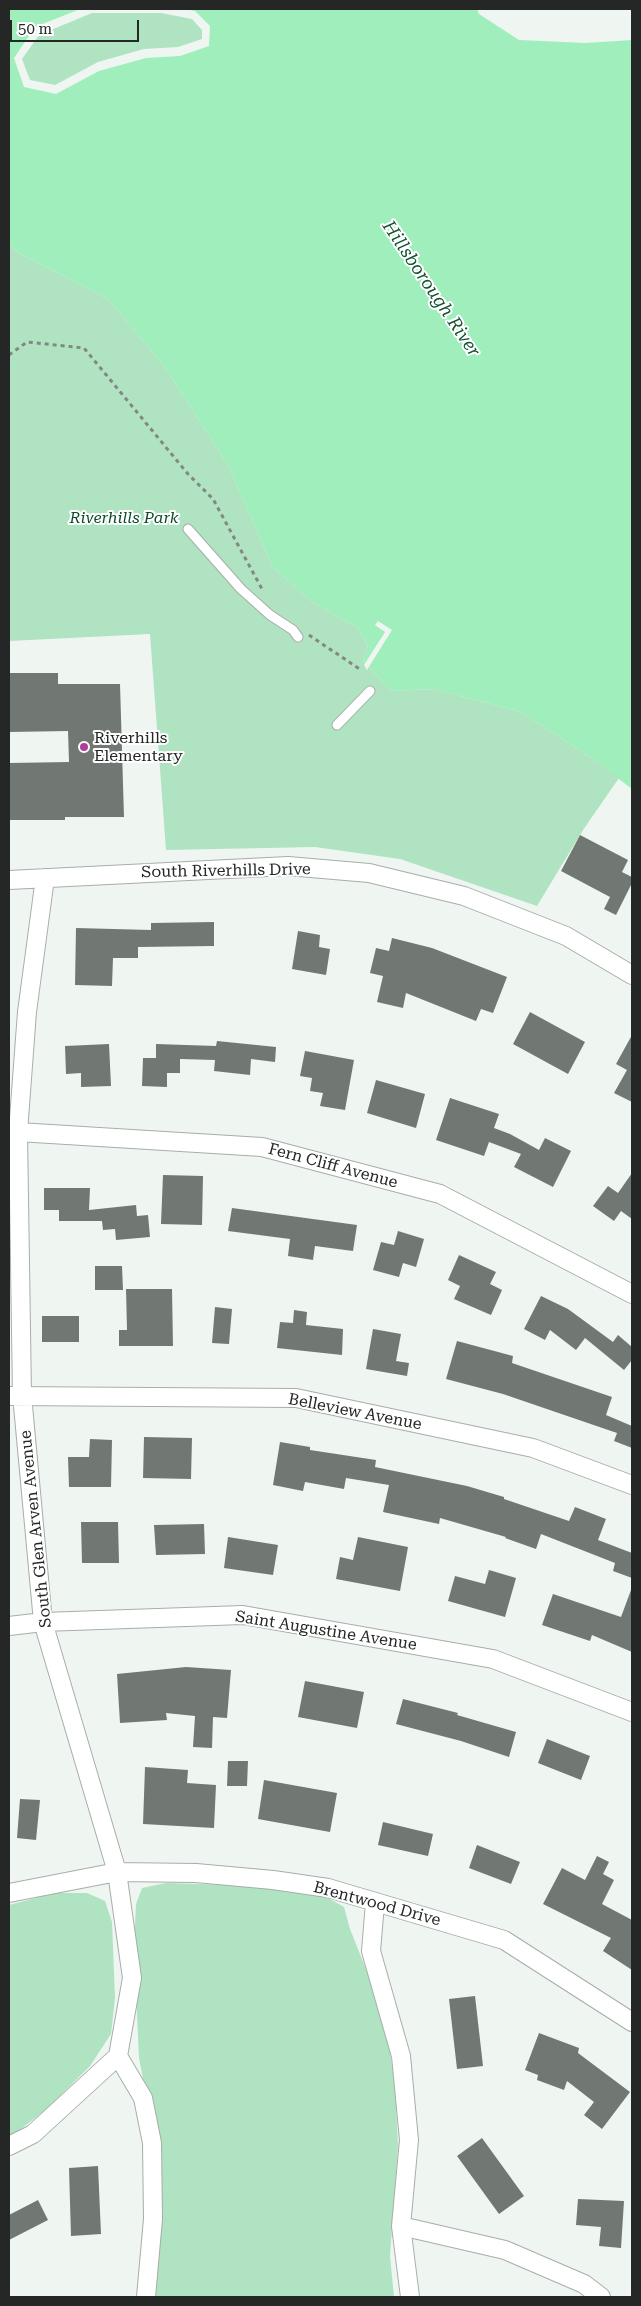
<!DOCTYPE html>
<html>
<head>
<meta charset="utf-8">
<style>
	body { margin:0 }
	#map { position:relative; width:641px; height:2306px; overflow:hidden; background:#eff6f1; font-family:"Roboto Serif",serif }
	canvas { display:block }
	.frame { position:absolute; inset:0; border:10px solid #242725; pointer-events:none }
	.scale { position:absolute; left:10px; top:20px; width:129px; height:22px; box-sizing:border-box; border:2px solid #242725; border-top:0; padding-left:6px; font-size:15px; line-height:18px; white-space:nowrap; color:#242725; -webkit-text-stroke:4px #fff; paint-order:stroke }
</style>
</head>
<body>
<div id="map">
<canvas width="641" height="2306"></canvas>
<div class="frame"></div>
<div class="scale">50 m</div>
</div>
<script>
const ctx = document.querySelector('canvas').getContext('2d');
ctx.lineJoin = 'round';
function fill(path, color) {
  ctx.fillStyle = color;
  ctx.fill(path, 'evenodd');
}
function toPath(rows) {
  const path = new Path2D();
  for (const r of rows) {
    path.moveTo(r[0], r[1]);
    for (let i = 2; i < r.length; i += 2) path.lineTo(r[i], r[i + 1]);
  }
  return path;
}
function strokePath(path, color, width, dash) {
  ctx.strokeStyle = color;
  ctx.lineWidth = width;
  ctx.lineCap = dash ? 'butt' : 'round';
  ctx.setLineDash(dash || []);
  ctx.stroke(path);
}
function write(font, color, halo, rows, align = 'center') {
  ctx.font = font + ' "Roboto Serif",serif';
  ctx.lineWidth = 4;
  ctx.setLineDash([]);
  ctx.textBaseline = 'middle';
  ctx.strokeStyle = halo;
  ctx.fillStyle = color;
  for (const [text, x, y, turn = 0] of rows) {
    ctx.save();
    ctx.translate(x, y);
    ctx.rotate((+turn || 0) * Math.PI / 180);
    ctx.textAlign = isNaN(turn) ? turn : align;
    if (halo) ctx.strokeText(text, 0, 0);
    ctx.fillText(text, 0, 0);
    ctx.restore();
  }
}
fill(toPath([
	[92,13,161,13,192,19,202,30,202,39,178,47,144,49,98,62,55,85,30,80,22,59,39,35],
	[9,244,19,253,108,299,164,366,228,465,272,566,312,602,358,628,368,646,363,661,391,691,434,689,521,712,593,759,619,778,583,830,537,906,400,859,315,847,166,850,150,634,9,641],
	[166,1883,263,1886,328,1898,344,1907,350,1929,373,1987,389,2046,395,2085,398,2146,390,2256,394,2297,155,2297,162,2214,160,2165,139,2058,134,1949,136,1904,142,1888],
	[55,1893,87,1893,105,1901,112,1922,115,1998,111,2034,90,2066,48,2108,9,2138,9,1905]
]), '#afe3c1');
fill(toPath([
	[9,9,80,9,35,27,14,58,24,87,56,94,99,71,146,58,180,56,209,46,210,26,195,11,184,9,477,9,479,14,519,40,586,43,632,40,632,789,593,759,521,712,434,689,391,691,363,661,368,646,358,628,312,602,272,566,228,465,164,366,108,299,19,253,9,244]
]), '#9feebc');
fill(toPath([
	[378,621,392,630,367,670,364,665,385,632,375,625]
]), '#eff6f1');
fill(toPath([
	[9,673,58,673,58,684,120,684,124,817,65,817,65,820,9,820,9,763,69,762,68,731,9,732],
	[580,835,628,860,622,872,632,877,632,883,616,915,604,909,610,897,561,871],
	[214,922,214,946,138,947,138,958,113,958,112,986,75,985,76,928,151,930,151,923],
	[298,931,320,935,319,947,330,949,326,975,292,969],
	[392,938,432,948,507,977,493,1013,481,1009,476,1021,406,993,403,1008,377,1002,383,976,370,973,376,948,389,951],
	[530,1012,585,1042,568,1074,513,1044],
	[632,1035,632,1102,614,1093,627,1070,616,1064],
	[217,1041,276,1047,275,1062,251,1059,250,1075,214,1071,215,1060,180,1059,180,1073,167,1073,167,1087,142,1086,143,1058,156,1058,156,1044,216,1046],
	[109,1044,111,1086,81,1087,81,1073,66,1074,65,1046],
	[305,1051,354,1060,345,1110,320,1106,323,1093,310,1091,312,1078,300,1076],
	[376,1080,425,1094,416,1128,367,1113],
	[450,1098,499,1114,494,1128,510,1134,539,1150,545,1138,571,1151,553,1187,514,1167,521,1154,489,1142,484,1156,436,1140],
	[632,1173,632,1219,621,1211,614,1221,593,1206,608,1186,618,1193],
	[163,1175,203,1176,202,1225,161,1224],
	[44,1188,90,1188,89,1210,136,1205,137,1216,148,1215,150,1237,116,1240,115,1229,103,1230,102,1221,59,1221,59,1210,44,1210],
	[232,1208,357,1225,353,1251,315,1246,313,1260,288,1256,290,1239,228,1231],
	[398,1231,424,1239,416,1267,403,1263,399,1277,373,1270,381,1242,394,1245],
	[459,1255,496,1272,490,1284,502,1290,491,1315,454,1299,460,1286,448,1280],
	[95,1266,122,1266,123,1290,95,1290],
	[126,1289,172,1289,173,1346,119,1346,119,1330,127,1330],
	[541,1296,568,1309,613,1342,618,1335,632,1347,632,1360,624,1370,585,1338,576,1350,550,1330,545,1340,524,1329],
	[215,1307,232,1309,229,1344,212,1343],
	[294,1310,307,1312,306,1325,343,1329,342,1355,277,1348,280,1322,293,1323],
	[42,1316,79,1316,79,1342,42,1342],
	[373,1329,401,1334,396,1361,409,1363,407,1376,366,1369],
	[457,1341,513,1356,512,1363,612,1397,606,1415,632,1426,632,1448,614,1441,617,1433,503,1394,446,1379],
	[144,1437,192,1438,191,1479,143,1478],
	[90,1439,112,1440,111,1487,69,1487,68,1457,89,1457],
	[280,1442,310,1447,310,1450,376,1460,375,1467,467,1486,504,1497,504,1499,569,1521,575,1507,606,1519,598,1540,632,1553,632,1578,613,1571,615,1563,541,1534,536,1549,505,1538,506,1537,440,1518,439,1524,383,1512,389,1485,346,1478,344,1489,305,1482,303,1491,273,1485],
	[81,1522,118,1522,119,1563,82,1563],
	[204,1524,205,1554,156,1555,154,1525],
	[228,1537,278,1545,273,1575,224,1568],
	[358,1537,408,1547,400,1591,336,1579,340,1557,353,1560],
	[489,1570,516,1578,505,1617,448,1601,455,1576,485,1584],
	[631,1590,632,1652,592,1635,590,1641,542,1625,553,1594,621,1617],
	[186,1667,231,1670,227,1718,213,1717,212,1748,193,1747,195,1716,166,1713,167,1720,120,1723,117,1674],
	[305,1681,364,1692,357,1728,298,1717],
	[403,1699,458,1713,457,1715,516,1732,509,1757,461,1741,396,1724],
	[547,1739,590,1756,581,1780,538,1763],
	[228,1761,248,1761,247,1786,227,1786],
	[145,1767,188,1770,187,1783,216,1785,214,1828,143,1824],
	[264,1780,337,1793,330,1832,258,1819],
	[20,1799,40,1800,36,1840,17,1838],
	[383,1822,433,1834,428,1856,378,1845],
	[477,1845,520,1862,511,1884,469,1868],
	[597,1856,609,1862,603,1874,614,1880,602,1904,632,1920,632,1970,603,1951,611,1938,543,1904,562,1868,585,1880],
	[475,1996,483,2066,457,2069,449,1999],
	[539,2033,579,2048,578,2053,630,2092,602,2129,584,2115,594,2102,567,2081,564,2090,537,2080,538,2075,525,2070],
	[482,2138,524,2196,499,2214,457,2156],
	[98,2166,101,2234,71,2236,69,2168],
	[578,2199,624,2201,621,2248,599,2246,601,2227,576,2225],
	[38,2200,48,2220,9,2240,9,2215]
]), '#717873');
const service = toPath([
	[188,529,241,589,270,615,293,630,298,637],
	[337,725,370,691]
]);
const minor = toPath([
	[9,880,288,866,369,873,464,896,566,936,632,975],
	[9,1134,18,1132,262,1147,440,1194,632,1294],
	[9,1396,296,1398,533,1448,632,1485],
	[9,1626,43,1622,243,1615,493,1659,632,1712],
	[9,1893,117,1872,196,1873,273,1880,328,1888,504,1940,632,2022],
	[375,1903,371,1951,401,2056,409,2140,401,2226,410,2297],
	[118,2056,143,2098,152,2143,153,2219,146,2297],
	[9,2146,33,2134,118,2056,132,1978,117,1872,43,1622,22,1395,18,1132,27,1012,45,878],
	[401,2226,505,2250,584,2284,601,2297]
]);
strokePath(service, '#a7aea9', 11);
strokePath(minor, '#a7aea9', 20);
strokePath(toPath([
	[9,355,27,342,84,348,188,474,213,499,262,589],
	[309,635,361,670]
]), '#838885', 3, [4, 4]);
strokePath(service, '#fff', 9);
strokePath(minor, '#fff', 18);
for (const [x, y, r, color] of [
	[84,747,5,"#af3e9a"]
]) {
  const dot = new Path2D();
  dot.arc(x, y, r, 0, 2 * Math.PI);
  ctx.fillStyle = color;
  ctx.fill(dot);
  strokePath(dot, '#fff', 2);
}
write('italic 16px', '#0e4b2c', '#fff', [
	["Riverhills Park",124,518]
]);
write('16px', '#242725', '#fff', [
	["Riverhills",94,738],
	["Elementary",94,756]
], 'left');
write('16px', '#242725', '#fff', [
	["South Riverhills Drive",226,871,-1],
	["Fern Cliff Avenue",333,1166,15],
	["Belleview Avenue",355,1412,11],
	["South Glen Arven Avenue",36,1529,-96],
	["Saint Augustine Avenue",326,1631,9],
	["Brentwood Drive",377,1904,15]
]);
write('italic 18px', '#165131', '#fff', [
	["Hillsborough River",431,289,56]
]);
</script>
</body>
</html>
